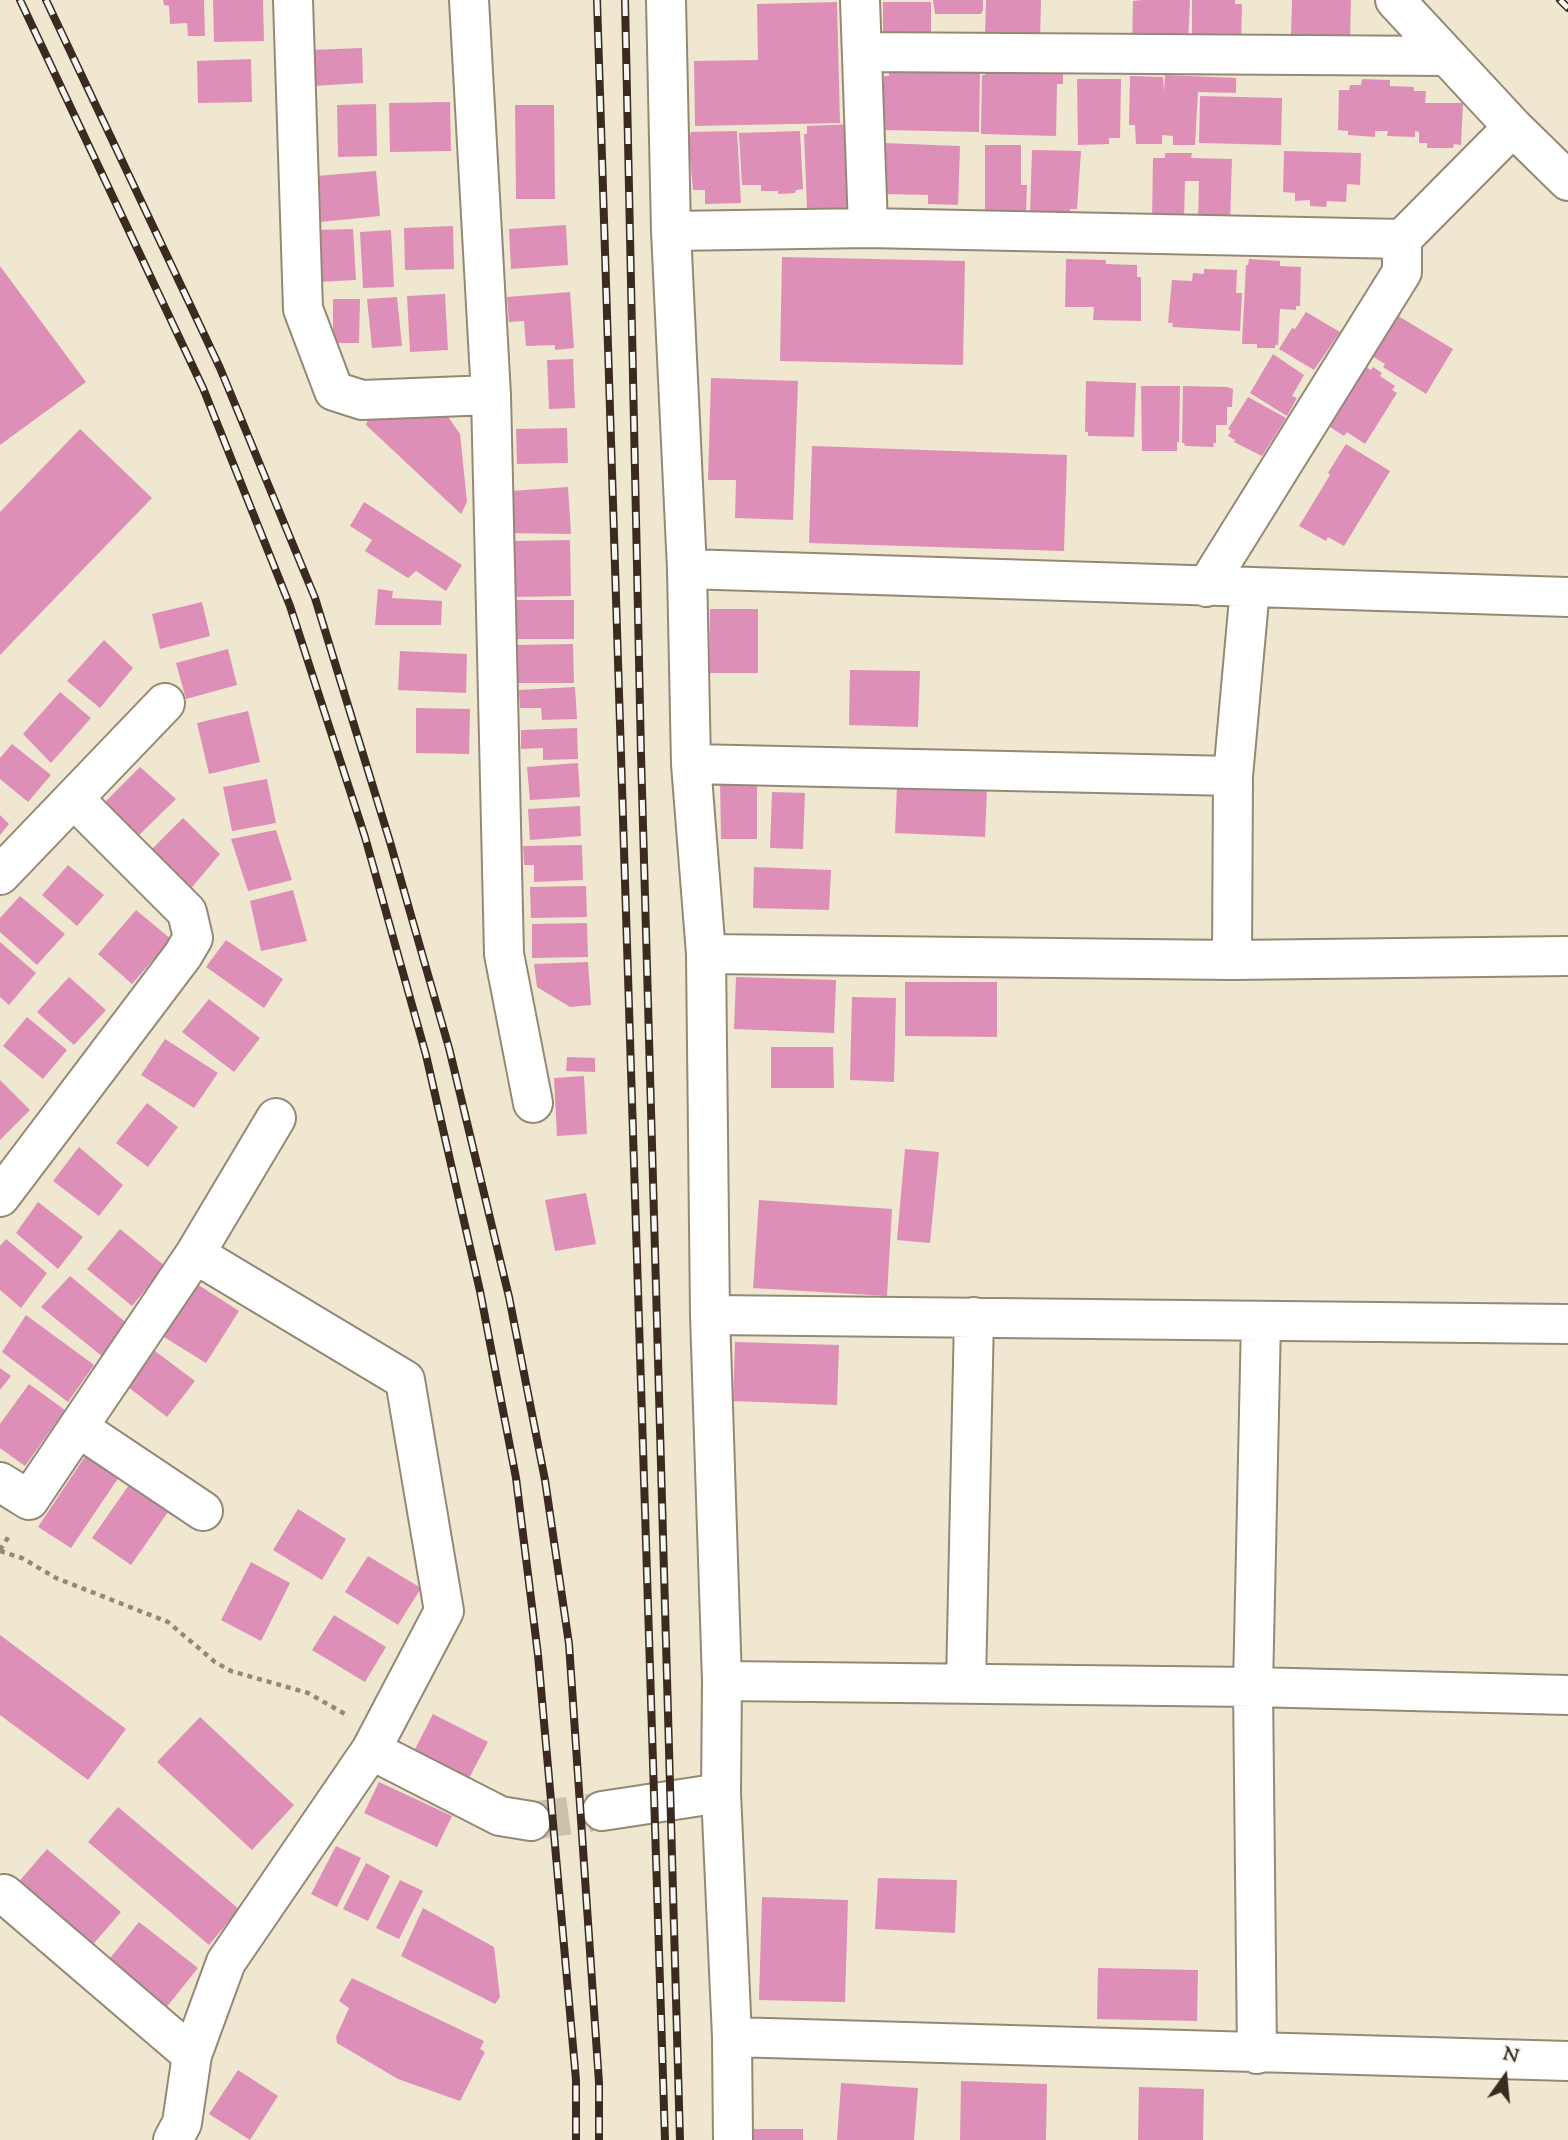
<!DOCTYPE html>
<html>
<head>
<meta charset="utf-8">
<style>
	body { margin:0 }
	#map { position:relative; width:1568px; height:2140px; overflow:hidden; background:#efe7d0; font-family:"Sorts Mill Goudy",serif }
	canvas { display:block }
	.north { position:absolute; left:1470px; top:2042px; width:70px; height:70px; -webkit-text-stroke:5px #f6f6f2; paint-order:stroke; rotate:15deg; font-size:19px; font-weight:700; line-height:28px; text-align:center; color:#3b2a1e }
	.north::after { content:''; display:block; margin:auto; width:24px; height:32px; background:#3b2a1e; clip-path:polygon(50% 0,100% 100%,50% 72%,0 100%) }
</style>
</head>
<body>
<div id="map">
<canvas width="1568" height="2140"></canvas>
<div class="north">N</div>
</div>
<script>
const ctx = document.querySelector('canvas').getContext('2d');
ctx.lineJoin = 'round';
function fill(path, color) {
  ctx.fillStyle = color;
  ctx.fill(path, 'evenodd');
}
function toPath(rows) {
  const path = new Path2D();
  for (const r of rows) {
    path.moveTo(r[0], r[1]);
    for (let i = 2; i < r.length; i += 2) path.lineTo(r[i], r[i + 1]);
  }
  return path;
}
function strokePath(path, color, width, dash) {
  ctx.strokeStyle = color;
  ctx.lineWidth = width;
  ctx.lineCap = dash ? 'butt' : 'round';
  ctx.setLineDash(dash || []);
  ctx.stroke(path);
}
fill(toPath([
	[163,0,204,0,205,36,188,36,187,23,170,24,169,6,164,5],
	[213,0,263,0,264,41,214,42],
	[933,0,983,0,983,10,981,14,935,14],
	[986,0,1041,0,1040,39,985,38],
	[1142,0,1190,0,1188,43,1132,49,1133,1],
	[1192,0,1235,0,1235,4,1242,4,1241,42,1192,41],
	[1292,0,1351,0,1350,36,1291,35],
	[837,2,840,123,695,126,694,61,758,60,757,4],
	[883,2,931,2,931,43,883,42],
	[362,48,363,83,312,86,310,50],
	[251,59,252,102,198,103,197,61],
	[889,69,980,71,979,132,883,130,884,76,889,76],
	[985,71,1063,73,1063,84,1057,84,1056,136,981,134,982,75,985,75],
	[1165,75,1236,78,1236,93,1198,92,1195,145,1173,145,1173,136,1162,135,1162,144,1136,144,1135,125,1129,125,1130,76,1163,77,1164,91],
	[1077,79,1121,79,1120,138,1109,138,1109,144,1078,145],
	[1362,79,1390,80,1390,86,1414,87,1414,91,1426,91,1425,103,1463,103,1461,145,1454,144,1453,148,1427,148,1427,143,1419,143,1419,132,1415,131,1415,137,1387,136,1388,131,1375,131,1375,137,1348,135,1348,131,1338,130,1339,90,1349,90,1350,85,1361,85],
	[1200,96,1282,98,1281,145,1199,143],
	[450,102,451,151,390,152,389,103],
	[376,104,377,156,338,157,337,105],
	[515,105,554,105,555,199,516,199],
	[855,124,857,183,848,213,810,214,810,208,807,208,804,134,807,134,807,126],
	[737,131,741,203,705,204,705,190,693,190,688,136,690,136,691,132],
	[800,131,803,189,796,190,795,193,778,194,778,191,761,191,761,185,742,185,739,133],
	[884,143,960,146,958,205,928,204,928,195,883,194],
	[985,145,1021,145,1021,185,1027,185,1026,212,985,211],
	[1032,150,1081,151,1077,209,1070,209,1070,215,1030,215],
	[1284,151,1361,153,1360,185,1347,184,1346,202,1327,201,1326,207,1310,206,1310,200,1295,201,1295,193,1283,192],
	[1165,153,1192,153,1191,158,1232,159,1230,221,1198,220,1199,181,1185,181,1184,220,1152,219,1153,158,1165,158],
	[376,171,380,216,320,222,316,176],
	[566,225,568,265,511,269,509,229],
	[453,226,454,269,405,270,404,228],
	[353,229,356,280,317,282,315,230],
	[391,230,394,287,363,288,360,232],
	[782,257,965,261,963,365,780,361],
	[1066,259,1106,260,1106,264,1137,265,1137,277,1141,277,1141,321,1093,320,1094,307,1065,307],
	[1249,259,1280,261,1280,266,1301,267,1300,306,1296,306,1296,310,1280,309,1278,345,1275,345,1275,348,1257,348,1257,344,1242,344,1246,265,1248,265],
	[0,266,86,382,0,445],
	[1204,269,1237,270,1236,293,1242,293,1240,331,1172,327,1173,323,1168,323,1172,280,1192,281,1193,273,1204,274],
	[570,292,574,348,555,350,555,345,526,346,524,321,509,322,507,297],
	[445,294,448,350,410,352,407,296],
	[397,297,402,346,372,348,367,299],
	[333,299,360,299,359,343,333,343],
	[1306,312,1340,332,1314,370,1279,349,1292,328,1295,329],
	[1395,314,1453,349,1426,394,1383,367,1385,364,1370,355],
	[1273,354,1304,375,1292,396,1297,398,1287,416,1250,393],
	[573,359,575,408,549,409,547,360],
	[1357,362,1371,370,1373,367,1382,373,1380,376,1395,386,1392,390,1397,393,1365,444,1347,432,1344,436,1319,420],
	[711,378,798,381,793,520,735,518,736,480,708,480],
	[1086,381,1136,383,1134,437,1088,436,1088,432,1085,432],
	[1141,386,1180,386,1179,442,1177,442,1177,451,1142,451],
	[1183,386,1227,387,1233,389,1232,407,1227,407,1227,425,1216,425,1216,443,1213,443,1214,447,1185,446,1184,443,1182,443],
	[1248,397,1286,418,1262,456,1234,442,1235,440,1228,436,1231,431,1228,429],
	[371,412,445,412,460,434,467,502,461,514,366,425],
	[567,428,568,463,517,464,516,429],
	[80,429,152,498,0,655,0,512],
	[1346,444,1390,471,1344,546,1328,537,1326,541,1299,526,1330,475,1328,473],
	[812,446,1067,455,1064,551,809,543],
	[568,487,571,534,506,533,511,491],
	[364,502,462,565,446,591,416,571,408,578,365,551,372,540,350,526],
	[570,540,571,596,513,597,513,541],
	[378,589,393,591,392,598,442,601,441,625,375,625],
	[516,600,574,600,574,639,517,639],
	[202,602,210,636,160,649,152,614],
	[710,609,758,609,758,673,709,673],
	[104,640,133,668,100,708,67,681],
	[573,644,574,683,518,683,517,645],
	[228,649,237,685,186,699,176,663],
	[400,651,467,654,466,693,398,690],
	[850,670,920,671,918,727,849,725],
	[575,687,577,719,542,720,541,708,520,708,519,690],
	[60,692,91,718,51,763,23,734],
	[416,708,470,709,469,754,416,753],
	[248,711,260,762,209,774,197,723],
	[577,728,578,759,543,760,543,748,521,749,521,730],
	[12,744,51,775,28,802,0,779,0,758],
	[578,763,580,797,530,800,527,767],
	[140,767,176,799,135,839,100,807],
	[267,779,276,823,232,831,223,787],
	[720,782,757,782,757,839,721,839],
	[897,786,987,790,985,837,895,833],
	[772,792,805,793,803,849,770,848],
	[580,806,581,836,530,840,528,809],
	[0,815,9,824,0,835],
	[183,818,220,854,188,892,147,854],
	[276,830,292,880,248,891,231,839],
	[582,845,583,880,534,882,534,865,524,865,523,846],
	[68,865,104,895,77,926,42,895],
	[754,867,831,870,829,910,753,908],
	[586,886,587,917,531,918,530,887],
	[293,890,307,941,261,951,250,901],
	[20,896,65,934,37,965,0,932,0,918],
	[136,910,171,939,132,984,98,954],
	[587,923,588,957,532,958,532,924],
	[226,940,283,979,264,1008,206,967],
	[0,942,36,973,9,1005,0,997],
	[588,962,591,1005,570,1007,537,987,534,964],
	[69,977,106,1010,74,1045,37,1012],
	[736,977,836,980,834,1033,734,1029],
	[905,982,997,982,997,1037,905,1036],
	[852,997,896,998,894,1082,850,1080],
	[209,999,260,1038,234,1072,182,1032],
	[27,1017,67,1050,43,1079,3,1046],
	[165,1039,218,1073,194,1108,141,1075],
	[771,1047,833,1047,834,1088,771,1088],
	[567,1057,595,1058,595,1072,566,1071],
	[584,1076,587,1134,557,1136,554,1078],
	[0,1080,30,1110,0,1140],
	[147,1103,178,1127,148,1167,116,1143],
	[79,1147,123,1185,99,1216,53,1181],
	[905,1149,939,1152,930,1243,897,1240],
	[586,1193,596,1244,555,1251,545,1200],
	[759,1200,892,1209,887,1296,753,1288],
	[38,1202,83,1237,58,1269,16,1233],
	[120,1229,165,1266,132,1306,87,1269],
	[6,1239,47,1273,21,1308,0,1290,0,1246],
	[70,1276,129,1325,103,1357,41,1307],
	[197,1284,239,1311,206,1363,164,1337],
	[26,1315,94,1365,68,1402,2,1352],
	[735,1342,839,1345,837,1405,733,1401],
	[155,1351,195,1381,167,1417,128,1387],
	[0,1368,11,1376,0,1390],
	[29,1384,65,1410,25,1466,0,1448,0,1424],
	[86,1455,119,1477,71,1548,38,1527],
	[129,1485,168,1512,131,1565,92,1538],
	[298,1509,346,1539,322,1580,273,1550],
	[368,1556,421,1588,398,1625,345,1592],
	[251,1562,290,1583,261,1641,221,1620],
	[334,1615,386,1647,365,1682,312,1650],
	[0,1635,126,1729,88,1780,0,1715],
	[433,1714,488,1742,466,1784,411,1757],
	[200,1717,294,1805,252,1850,157,1762],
	[379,1782,452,1816,437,1847,364,1813],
	[118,1807,239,1909,209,1945,88,1842],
	[336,1846,361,1858,337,1907,311,1894],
	[47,1849,121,1912,90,1948,16,1885],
	[366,1863,390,1876,368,1921,343,1909],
	[878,1878,957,1880,955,1933,875,1929],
	[400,1880,423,1891,399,1939,376,1928],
	[762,1897,848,1900,845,2002,759,2000],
	[423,1908,494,1947,500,1997,495,2004,401,1956],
	[139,1922,198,1968,165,2009,107,1962],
	[1098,1968,1198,1970,1197,2021,1097,2019],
	[352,1978,484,2041,480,2049,485,2052,460,2101,398,2079,337,2043,336,2037,349,2008,339,2001],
	[238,2070,278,2096,250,2140,209,2114],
	[961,2081,1047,2084,1046,2140,960,2140],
	[841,2083,918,2088,914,2140,837,2140],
	[1139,2087,1204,2089,1203,2140,1138,2140],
	[754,2129,803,2129,803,2140,754,2140]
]), '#de8fb8');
strokePath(toPath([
	[531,1821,602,1811]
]), '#cbc1ac', 38, [38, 19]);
const street = toPath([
	[293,0,303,309,334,391,362,400,491,395],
	[469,0,491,395,504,954,533,1103],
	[666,0,671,231,687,569,691,764,706,954,710,1315,722,1681,721,1793,732,2037,733,2140],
	[860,0,868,228],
	[1395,0,1513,127,1568,181],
	[863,52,1447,56],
	[671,231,868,228,1402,239,1513,127],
	[687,569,1568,597],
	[1206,587,1402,272,1402,239],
	[691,764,1233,776],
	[0,875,165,703],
	[706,954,1232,960,1568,956],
	[1232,960,1233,776,1250,588],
	[0,1197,183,955,193,938,187,912,74,799],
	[710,1315,1568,1324],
	[79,1428,203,1511],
	[0,1482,29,1500,195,1254,276,1118],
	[722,1681,1253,1687,1568,1695],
	[966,1683,974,1317],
	[371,1750,500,1816,531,1821],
	[602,1811,721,1793],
	[4,1894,192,2055],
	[732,2037,1568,2061],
	[1257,2054,1253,1687,1261,1321],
	[173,2140,182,2123,192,2055,226,1962,371,1750,444,1611,405,1380,195,1254]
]);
strokePath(street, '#958877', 42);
strokePath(toPath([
	[0,1550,9,1536],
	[0,1551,22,1558,56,1578,168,1622,215,1662,231,1671,308,1693,345,1714]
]), '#958877', 4.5, [5, 5]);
strokePath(street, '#fff', 38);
const rail = toPath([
	[20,0,203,388,290,606,365,837,426,1055,480,1291,516,1478,538,1655,576,2080,576,2140],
	[46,0,220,368,315,598,390,842,449,1048,509,1297,545,1480,569,1644,599,2083,599,2140],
	[597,0,665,2140],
	[625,0,641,754,680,2140],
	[1560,0,1568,8]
]);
strokePath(rail, '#3b2a1e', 8);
strokePath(rail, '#f6f6f2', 5, [16]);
</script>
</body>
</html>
